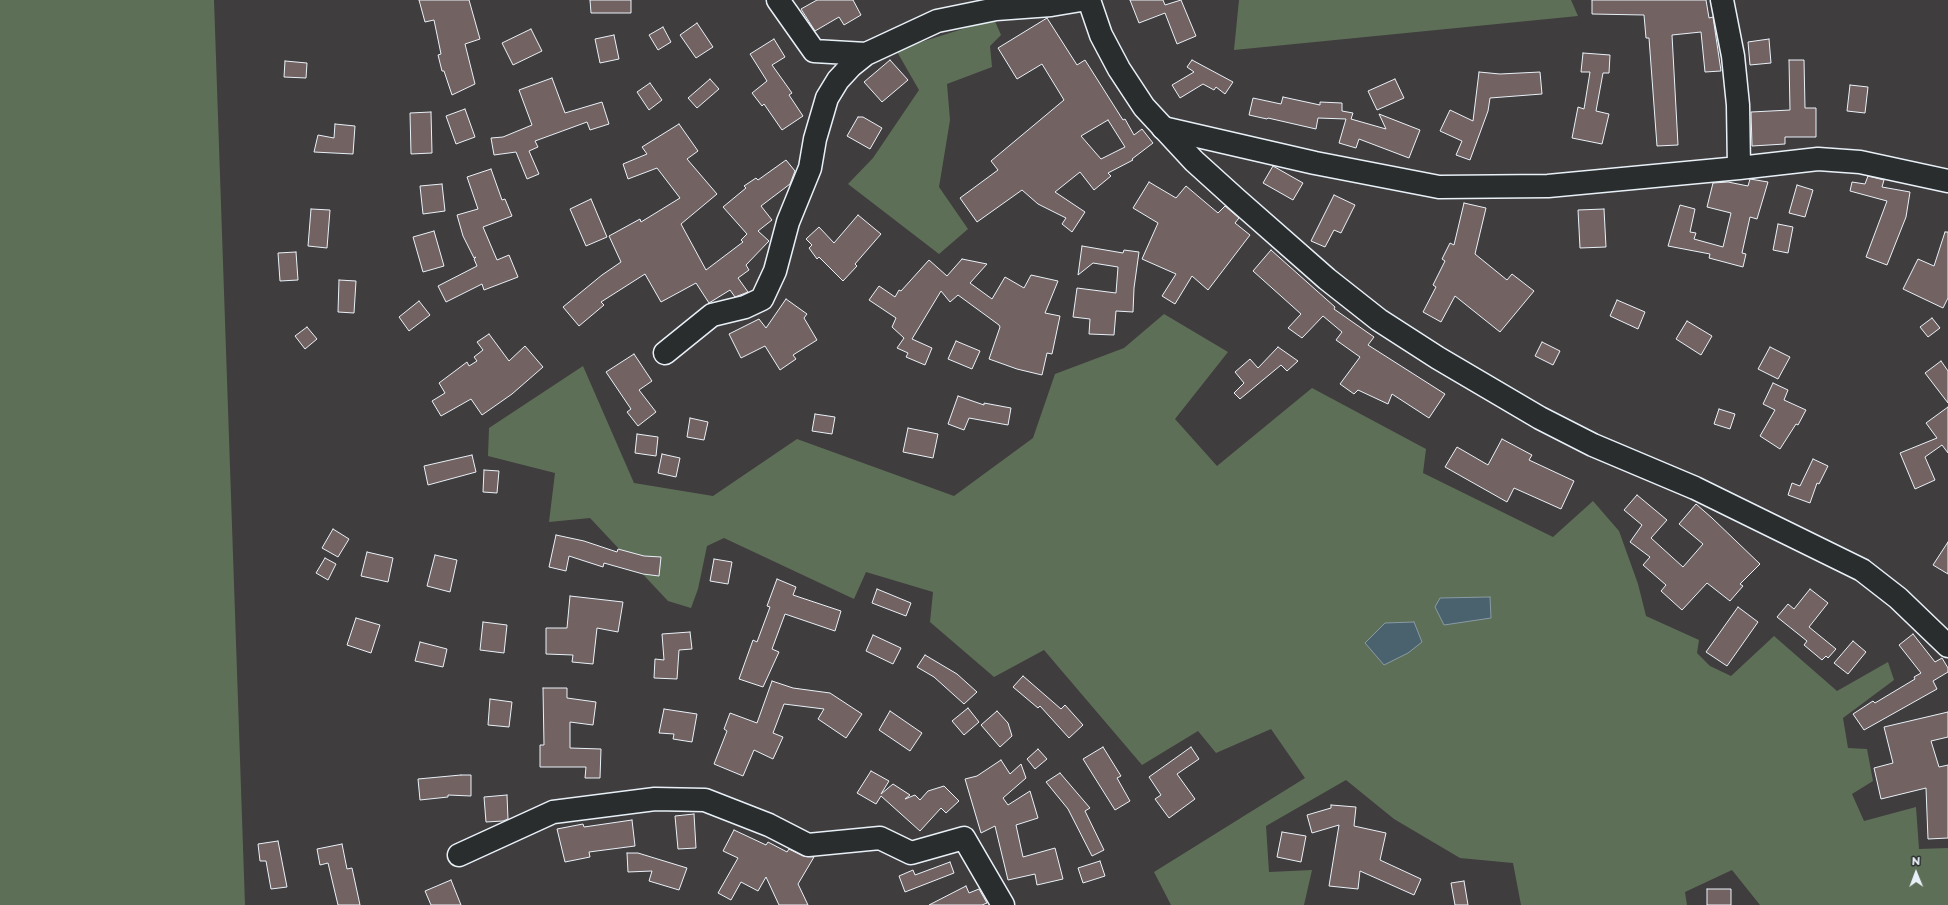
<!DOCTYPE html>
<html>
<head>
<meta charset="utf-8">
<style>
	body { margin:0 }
	#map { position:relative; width:1948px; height:905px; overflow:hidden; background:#403d3e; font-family:"Playpen Sans",sans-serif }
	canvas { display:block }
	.north { position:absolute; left:1896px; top:853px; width:40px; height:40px; -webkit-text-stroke:3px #2a2d2e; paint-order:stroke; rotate:359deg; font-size:11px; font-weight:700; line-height:16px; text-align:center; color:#e8f1f8 }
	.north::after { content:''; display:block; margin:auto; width:14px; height:18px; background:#e8f1f8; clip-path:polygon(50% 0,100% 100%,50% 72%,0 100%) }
</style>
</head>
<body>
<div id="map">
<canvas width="1948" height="905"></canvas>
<div class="north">N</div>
</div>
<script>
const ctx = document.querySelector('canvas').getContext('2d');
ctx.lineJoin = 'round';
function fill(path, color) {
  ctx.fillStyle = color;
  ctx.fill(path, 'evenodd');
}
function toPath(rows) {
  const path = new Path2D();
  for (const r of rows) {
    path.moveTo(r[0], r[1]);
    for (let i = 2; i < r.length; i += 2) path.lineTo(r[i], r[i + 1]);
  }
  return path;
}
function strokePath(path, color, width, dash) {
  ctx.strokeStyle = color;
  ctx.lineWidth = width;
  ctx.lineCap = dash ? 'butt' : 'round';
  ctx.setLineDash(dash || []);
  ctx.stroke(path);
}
fill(toPath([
	[0,0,214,0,245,905,0,905],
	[1239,0,1571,0,1578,16,1234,50],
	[994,19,1001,35,990,46,992,67,947,84,950,120,939,187,968,229,939,254,848,184,873,158,919,90,896,50],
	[1164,314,1228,352,1175,419,1217,466,1312,388,1426,449,1423,473,1553,537,1593,501,1619,531,1638,584,1646,616,1699,640,1697,653,1710,666,1731,676,1774,636,1837,691,1888,662,1894,680,1843,718,1848,748,1867,749,1873,781,1852,794,1864,821,1916,807,1919,849,1948,848,1948,905,1760,905,1732,870,1685,892,1687,905,1521,905,1513,863,1460,858,1394,819,1346,780,1266,826,1269,872,1312,870,1304,905,1171,905,1154,872,1305,778,1271,729,1216,753,1198,731,1142,765,1044,650,994,677,930,622,933,592,866,572,854,599,724,538,707,546,698,589,691,608,668,601,590,518,549,522,555,473,488,456,489,428,583,366,634,483,713,496,797,439,954,496,1033,438,1055,374,1124,348]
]), '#5e6f58');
const water = toPath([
	[1490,597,1491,618,1444,625,1435,607,1440,598,1490,597],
	[1414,622,1422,642,1408,653,1384,665,1365,643,1385,623,1414,622]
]);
fill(water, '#4a616e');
strokePath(water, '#899ba5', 1);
const building = toPath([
	[419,0,469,0,480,39,465,44,475,84,452,95,444,71,442,71,438,55,441,54,434,20,425,22,419,0],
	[590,0,631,0,631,13,591,13,590,0],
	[817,0,853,0,861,15,844,25,839,17,815,31,801,9,817,0],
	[1130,0,1163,0,1165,5,1181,0,1196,36,1177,44,1165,13,1139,23,1130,0],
	[1592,0,1706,0,1709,18,1713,17,1721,71,1705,72,1701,32,1672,35,1678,145,1657,146,1649,38,1646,38,1644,15,1592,14,1592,0],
	[1047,18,1077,65,1085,60,1123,120,1125,119,1134,135,1142,129,1153,143,1132,159,1133,160,1108,173,1111,176,1094,190,1080,172,1055,192,1085,212,1072,232,1062,224,1066,218,1038,204,1022,190,977,222,960,198,998,170,991,161,1064,100,1042,64,1017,79,998,48,1047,18],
	[1108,120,1125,147,1101,159,1081,136,1108,120],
	[697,23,713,47,696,58,680,35,697,23],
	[663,27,671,42,658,50,649,35,663,27],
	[531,29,542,51,513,65,502,43,531,29],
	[614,35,619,59,600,63,595,39,614,35],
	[774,39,785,57,772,65,792,93,789,95,803,116,782,130,764,104,762,106,752,93,767,81,750,54,774,39],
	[1769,39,1771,63,1750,65,1748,42,1769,39],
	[1583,53,1610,55,1609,73,1603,73,1596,111,1609,114,1602,144,1572,138,1578,107,1584,109,1590,72,1581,72,1583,53],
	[890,60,908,80,882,102,864,82,890,60],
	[1192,60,1233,82,1225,94,1216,87,1214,90,1203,84,1180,98,1172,85,1194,72,1187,67,1192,60],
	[1789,60,1804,60,1805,108,1816,108,1816,137,1785,137,1785,144,1752,146,1751,112,1790,110,1789,60],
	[285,61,307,63,306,78,284,77,285,61],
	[1479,72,1500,74,1540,72,1542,94,1490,98,1488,111,1470,160,1456,155,1462,141,1440,131,1450,110,1473,121,1479,72],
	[552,78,565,113,602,102,609,124,590,130,587,122,535,141,538,147,529,151,539,174,527,179,516,152,494,155,491,138,503,137,532,125,519,90,552,78],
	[710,79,719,89,697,108,688,98,710,79],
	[1395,79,1404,98,1377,110,1368,91,1395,79],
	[650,83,662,100,649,110,637,92,650,83],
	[1850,85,1868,87,1865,113,1847,111,1850,85],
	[1283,97,1320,105,1320,102,1342,103,1342,111,1353,113,1351,119,1386,129,1379,114,1420,130,1409,158,1359,139,1356,148,1339,143,1346,119,1318,118,1316,129,1268,118,1267,119,1249,115,1253,98,1281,104,1283,97],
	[465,109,475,137,456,144,446,116,465,109],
	[431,112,432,153,411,154,410,113,431,112],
	[858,117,863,117,882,128,870,149,847,136,858,117],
	[335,124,355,126,353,154,314,152,318,135,334,138,335,124],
	[679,124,698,151,687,159,717,194,681,224,706,270,743,242,741,240,747,234,723,207,746,188,744,186,756,178,758,180,786,160,795,171,790,184,761,206,772,220,758,231,769,241,746,265,749,270,738,278,748,292,735,297,730,290,709,303,696,283,661,302,645,274,601,302,604,305,579,326,563,307,602,275,621,262,609,236,640,219,641,222,680,198,657,168,628,179,623,164,647,154,642,147,679,124],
	[1273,166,1303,183,1293,200,1263,183,1273,166],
	[491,169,502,200,505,199,512,216,483,227,497,260,509,255,518,277,484,290,482,284,446,302,438,286,477,266,474,259,476,257,474,258,463,236,457,215,478,209,467,177,491,169],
	[1868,176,1884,180,1882,187,1910,192,1906,217,1887,265,1866,257,1887,201,1850,191,1852,182,1865,184,1868,176],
	[1750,179,1768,182,1757,219,1750,217,1742,253,1746,254,1743,267,1709,258,1710,254,1668,246,1680,205,1695,209,1690,232,1696,233,1694,239,1723,247,1731,213,1707,207,1713,183,1728,182,1748,186,1750,179],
	[1149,182,1176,198,1186,186,1218,213,1225,206,1239,218,1235,223,1250,235,1208,290,1192,276,1175,304,1162,296,1176,274,1142,259,1158,223,1133,208,1149,182],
	[442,184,445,211,423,214,420,186,442,184],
	[1797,185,1813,190,1805,217,1789,213,1797,185],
	[1334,195,1355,205,1341,233,1334,230,1325,247,1311,241,1334,195],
	[591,199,607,237,586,246,570,209,591,199],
	[1464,203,1486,208,1475,254,1507,280,1512,274,1534,291,1500,332,1455,296,1441,322,1423,312,1436,287,1433,285,1445,261,1442,259,1450,243,1454,245,1464,203],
	[311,209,330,210,327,248,308,246,311,209],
	[1604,209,1606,247,1580,248,1578,210,1604,209],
	[858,215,881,234,855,264,857,266,843,281,819,257,817,259,809,248,812,245,806,239,819,227,834,243,858,215],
	[1778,224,1793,227,1788,253,1773,250,1778,224],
	[434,231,444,266,423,272,413,237,434,231],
	[1945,232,1948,232,1948,298,1943,308,1903,289,1918,259,1934,266,1945,232],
	[1082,246,1123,253,1124,250,1139,252,1134,288,1133,312,1116,311,1114,335,1089,334,1090,319,1073,317,1077,288,1116,293,1118,267,1093,263,1078,275,1082,246],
	[1271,250,1335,307,1334,309,1374,337,1368,345,1445,394,1429,418,1392,394,1388,404,1358,390,1354,394,1340,384,1360,357,1336,340,1342,332,1323,316,1302,338,1288,328,1301,314,1253,271,1271,250],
	[296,252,298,280,280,281,278,253,296,252],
	[962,259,987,264,970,283,992,299,1005,277,1024,288,1031,275,1058,281,1045,313,1060,316,1052,354,1047,353,1042,375,1017,369,989,359,1000,327,999,325,958,295,950,302,941,291,912,339,932,348,925,365,906,357,908,353,897,348,904,338,892,327,896,318,869,300,879,286,895,297,899,290,901,291,929,260,947,276,962,259],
	[339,280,356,281,354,313,338,312,339,280],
	[786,299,807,314,804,318,817,340,793,355,796,359,780,370,765,346,741,358,729,334,759,319,766,328,786,299],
	[1617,300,1645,312,1638,329,1610,316,1617,300],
	[419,301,430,315,409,331,399,317,419,301],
	[1932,318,1940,328,1928,337,1920,327,1932,318],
	[1687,321,1712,336,1701,355,1676,339,1687,321],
	[307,327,317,339,305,349,295,336,307,327],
	[489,334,509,361,525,346,543,367,512,394,482,415,471,399,441,416,432,401,445,393,439,383,467,362,469,366,477,361,474,357,483,350,477,342,489,334],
	[956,341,980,351,972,369,948,359,956,341],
	[1542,342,1560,351,1553,365,1535,356,1542,342],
	[1278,347,1298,361,1287,371,1281,365,1240,399,1234,393,1244,383,1235,372,1250,359,1258,368,1278,347],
	[1770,347,1790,357,1778,379,1758,369,1770,347],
	[634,354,652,381,639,390,656,412,638,426,627,412,631,409,606,372,634,354],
	[1941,361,1948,371,1948,403,1925,373,1941,361],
	[1773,383,1788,390,1784,400,1806,410,1798,425,1796,424,1780,449,1760,436,1775,410,1763,404,1773,383],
	[958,396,984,405,984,403,1011,408,1008,425,969,418,964,430,948,424,958,396],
	[1948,407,1948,453,1942,445,1925,457,1935,480,1915,489,1900,453,1937,438,1926,423,1948,407],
	[1719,409,1735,414,1730,429,1714,424,1719,409],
	[815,414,835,417,832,434,812,431,815,414],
	[690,418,708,422,704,440,687,437,690,418],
	[908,428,938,434,933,458,903,452,908,428],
	[637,434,658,437,656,456,635,453,637,434],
	[1502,439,1532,455,1529,460,1574,481,1561,509,1514,488,1507,502,1445,467,1457,447,1488,465,1502,439],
	[662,454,680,458,676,477,658,473,662,454],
	[472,455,476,472,428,485,424,466,472,455],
	[1813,459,1828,466,1819,484,1817,483,1810,503,1788,495,1792,483,1800,486,1813,459],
	[484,470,499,471,497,493,483,492,484,470],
	[1637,495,1667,520,1651,538,1683,567,1703,544,1679,524,1696,504,1712,518,1760,564,1740,584,1743,586,1730,601,1707,583,1682,610,1661,591,1666,585,1643,565,1650,557,1630,542,1642,525,1624,510,1637,495],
	[333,529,349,539,338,557,322,548,333,529],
	[556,535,584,541,617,552,618,549,644,556,661,557,659,576,643,574,604,563,603,567,569,556,566,571,549,567,556,535],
	[1948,542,1948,574,1933,565,1948,542],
	[367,552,393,558,388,582,361,576,367,552],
	[435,555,457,560,450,592,427,586,435,555],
	[325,558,336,564,328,580,316,573,325,558],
	[714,559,732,562,728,584,710,581,714,559],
	[777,579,796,587,793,595,841,611,835,631,785,614,772,649,779,652,763,687,739,679,753,640,757,642,770,607,767,606,777,579],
	[877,589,911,603,906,616,872,603,877,589],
	[1810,589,1828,603,1809,627,1836,649,1828,658,1826,656,1822,660,1804,645,1807,641,1777,617,1788,604,1794,609,1810,589],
	[570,596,623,602,618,632,597,628,593,664,572,662,573,655,546,654,546,628,567,628,570,596],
	[1738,607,1758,622,1727,666,1706,652,1738,607],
	[356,618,380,625,371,653,347,645,356,618],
	[483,622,507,625,504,653,480,650,483,622],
	[690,632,692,649,679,650,677,679,654,678,655,659,664,660,662,634,690,632],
	[1913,634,1935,662,1942,658,1948,668,1948,672,1933,681,1937,689,1864,730,1853,714,1873,701,1875,703,1915,679,1914,677,1921,673,1899,645,1913,634],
	[873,635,901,648,893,664,866,651,873,635],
	[1853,641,1866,652,1848,674,1834,663,1853,641],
	[420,642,447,649,443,667,415,661,420,642],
	[925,655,957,674,977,692,964,704,934,677,917,667,925,655],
	[1023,676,1061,709,1065,705,1083,725,1069,738,1040,706,1038,708,1013,687,1023,676],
	[772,681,793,688,830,693,862,714,846,738,818,719,824,709,784,704,773,733,783,737,773,759,754,750,743,776,714,764,727,731,724,729,730,713,757,723,772,681],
	[543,688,567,688,567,698,596,702,593,725,570,722,570,748,601,749,600,778,585,778,586,767,540,767,540,745,544,745,543,688],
	[490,699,512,702,509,727,488,725,490,699],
	[968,708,979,722,964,735,952,721,968,708],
	[664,709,697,714,692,742,673,739,674,734,659,733,664,709],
	[890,711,922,733,910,751,879,730,890,711],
	[997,711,1008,723,1012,736,1000,747,981,725,997,711],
	[1948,712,1948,737,1931,741,1939,767,1948,765,1948,838,1928,839,1926,788,1881,799,1874,768,1893,763,1884,727,1948,712],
	[1103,747,1121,776,1117,778,1130,801,1115,810,1083,759,1103,747],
	[1191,747,1199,759,1177,774,1195,799,1169,818,1155,799,1161,795,1149,777,1191,747],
	[1038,749,1047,759,1035,769,1027,759,1038,749],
	[1001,760,1010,774,1021,764,1026,778,1003,798,1008,805,1030,791,1038,818,1016,825,1023,857,1055,848,1063,879,1037,885,1035,874,1008,880,995,826,981,833,965,779,977,776,1001,760],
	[871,771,889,781,881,794,893,784,910,795,905,799,915,795,920,800,928,791,944,786,959,801,946,813,941,808,920,831,881,796,876,804,857,793,871,771],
	[1060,773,1090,808,1085,811,1104,850,1092,856,1068,809,1046,782,1060,773],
	[461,775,471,775,471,796,448,795,448,797,420,800,418,779,461,775],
	[507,795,508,819,503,821,486,822,484,797,507,795],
	[1331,805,1356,807,1354,826,1386,833,1380,860,1421,879,1414,895,1360,871,1358,889,1329,886,1339,825,1312,833,1307,815,1331,808,1331,805],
	[694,814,696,848,678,849,675,816,694,814],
	[632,820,635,846,589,852,590,857,565,862,557,829,583,824,584,827,632,820],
	[734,830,766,845,768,842,787,852,789,849,803,856,814,857,798,884,808,905,779,905,766,877,758,891,741,882,731,900,718,893,738,858,723,851,734,830],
	[1282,832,1306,836,1301,862,1277,857,1282,832],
	[278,841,287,887,271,889,266,861,260,861,258,844,278,841],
	[342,844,347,869,352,868,360,905,338,905,328,863,320,865,317,849,342,844],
	[627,853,638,853,687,868,679,890,649,881,652,871,628,872,627,853],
	[1100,861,1105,876,1083,883,1078,868,1100,861],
	[950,862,954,873,905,892,899,876,913,870,915,875,950,862],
	[451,880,461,905,431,905,425,891,451,880],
	[1464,881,1468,905,1455,905,1451,883,1464,881],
	[966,886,969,893,979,889,987,903,982,905,929,905,966,886],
	[1707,889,1731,889,1731,905,1707,905,1707,889]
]);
fill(building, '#726362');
strokePath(building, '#e8f1f8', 1);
const minor = toPath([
	[778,0,814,51,866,54],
	[1722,0,1733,56,1738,105,1739,168],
	[1163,128,1315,163,1439,187,1548,186,1739,168,1818,159,1860,162,1948,181],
	[665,353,712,315,745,307,762,299,775,271,788,222,810,168,815,139,827,98,838,80,851,66,866,54,937,21,996,9,1051,5,1081,0],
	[459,855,553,812,655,799,705,800,769,825,808,845,880,838,911,853,964,838,1003,905]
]);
const major = toPath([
	[1089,0,1101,35,1119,69,1144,107,1194,161,1236,199,1327,279,1379,320,1438,358,1540,418,1593,445,1695,488,1862,570,1898,598,1948,646]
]);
strokePath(minor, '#e8f1f8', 25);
strokePath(major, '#e8f1f8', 25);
strokePath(minor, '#2a2d2e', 22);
strokePath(major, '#2a2d2e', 22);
</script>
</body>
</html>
